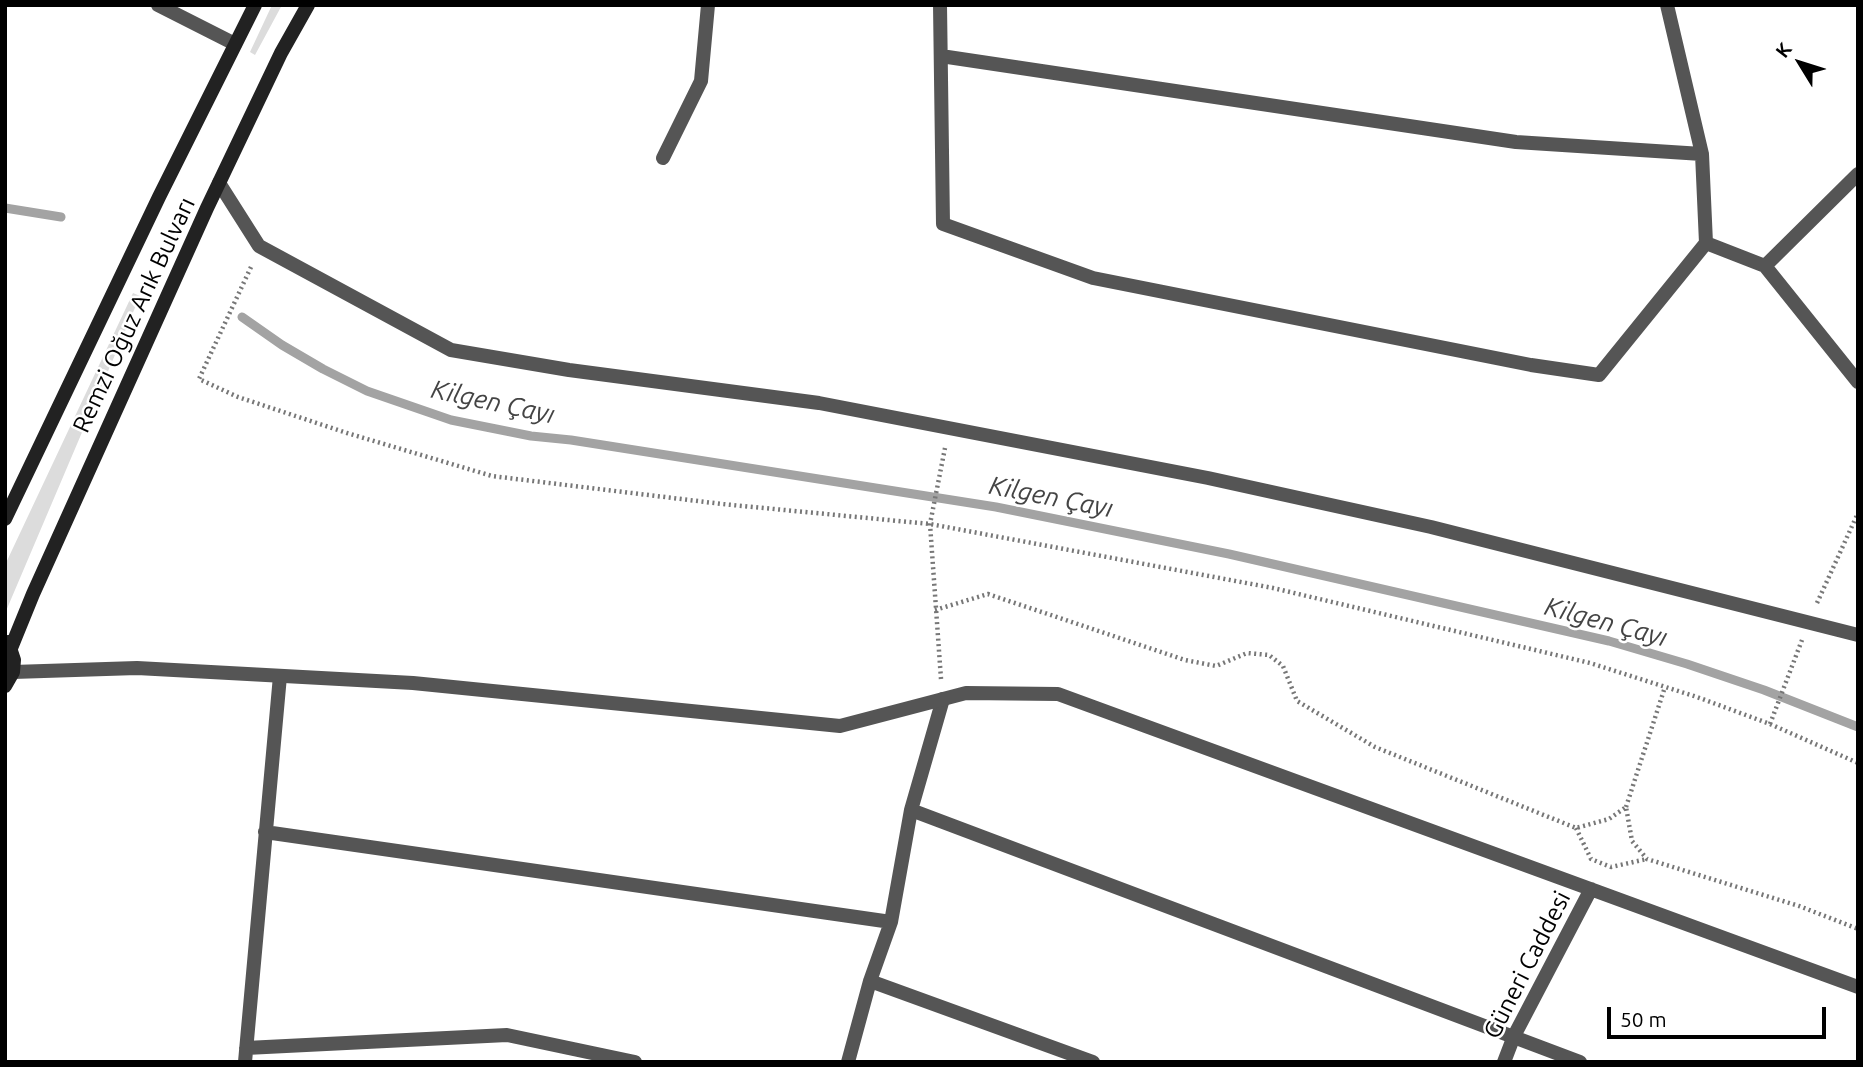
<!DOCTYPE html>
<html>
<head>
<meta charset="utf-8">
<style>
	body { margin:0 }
	#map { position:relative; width:1863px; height:1067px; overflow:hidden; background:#fff; font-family:Ubuntu,sans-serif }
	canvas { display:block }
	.frame { position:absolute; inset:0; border:7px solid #000; pointer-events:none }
	.north { position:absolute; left:1765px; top:28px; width:70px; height:70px; -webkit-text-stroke:5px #fff; paint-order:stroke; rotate:308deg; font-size:19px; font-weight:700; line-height:28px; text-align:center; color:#000 }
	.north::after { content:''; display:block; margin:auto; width:24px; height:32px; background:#000; clip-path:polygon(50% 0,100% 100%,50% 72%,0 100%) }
	.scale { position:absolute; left:1607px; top:1007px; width:219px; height:32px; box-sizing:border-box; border:4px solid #000; border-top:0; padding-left:9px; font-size:21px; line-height:24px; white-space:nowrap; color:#000; -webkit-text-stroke:5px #fff; paint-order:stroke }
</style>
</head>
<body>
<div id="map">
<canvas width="1863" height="1067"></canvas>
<div class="frame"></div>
<div class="north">K</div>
<div class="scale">50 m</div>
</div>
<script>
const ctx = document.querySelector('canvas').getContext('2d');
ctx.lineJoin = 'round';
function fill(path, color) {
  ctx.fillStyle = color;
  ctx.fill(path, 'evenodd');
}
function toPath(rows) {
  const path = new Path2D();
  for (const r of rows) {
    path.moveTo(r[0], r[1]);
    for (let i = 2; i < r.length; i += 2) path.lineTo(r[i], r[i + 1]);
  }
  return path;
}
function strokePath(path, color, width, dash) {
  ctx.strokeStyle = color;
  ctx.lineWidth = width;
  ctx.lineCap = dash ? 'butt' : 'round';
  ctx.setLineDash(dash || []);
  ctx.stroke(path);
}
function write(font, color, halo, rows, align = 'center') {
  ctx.font = font + ' Ubuntu,sans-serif';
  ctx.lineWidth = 5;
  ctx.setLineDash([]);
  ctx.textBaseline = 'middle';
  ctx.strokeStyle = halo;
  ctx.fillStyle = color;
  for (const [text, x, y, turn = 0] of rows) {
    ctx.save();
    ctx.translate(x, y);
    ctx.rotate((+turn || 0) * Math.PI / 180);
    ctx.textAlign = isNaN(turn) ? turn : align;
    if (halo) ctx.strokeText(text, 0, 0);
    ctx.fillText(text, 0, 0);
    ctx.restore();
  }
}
fill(toPath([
	[272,5,282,5,255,55,250,52],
	[133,293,140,296,6,611,5,565]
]), '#dcdcdc');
strokePath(toPath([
	[5,208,61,217],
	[242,317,282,345,323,369,367,391,451,420,531,436,571,440,996,507,1229,554,1609,641,1687,664,1764,690,1858,727]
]), '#a3a3a3', 9);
strokePath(toPath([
	[251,267,199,379,238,397,347,433,492,476,722,504,930,524,1273,588,1590,663,1697,697,1770,724,1858,763],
	[1817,603,1858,513],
	[935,610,988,594,1185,660,1216,666,1247,653,1269,655,1283,666,1297,701,1375,747,1576,828,1609,819,1626,807,1632,841,1647,859,1799,906,1858,929],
	[941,679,930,524,945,448],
	[1770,724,1802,640],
	[1626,807,1665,687],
	[1576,828,1591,859,1611,867,1647,859]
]), '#777', 4.5, [2, 3.5]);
strokePath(toPath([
	[219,183,259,246,451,350,569,370,819,403,1208,478,1431,527,1858,635]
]), '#555', 14);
strokePath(toPath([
	[158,5,235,44],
	[940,5,943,224,1093,278,1531,365,1599,375,1706,243,1702,154,1667,5],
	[941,56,1516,142,1702,154],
	[663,158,701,81,708,5],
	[1706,243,1765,266,1858,382],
	[1765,266,1858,174],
	[911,810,1580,1062],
	[265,832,891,922],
	[870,981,1093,1062],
	[246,1048,507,1035,635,1062],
	[245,1062,280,676],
	[848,1062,870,981,891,922,911,810,943,699]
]), '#555', 14);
strokePath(toPath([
	[13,672,137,668,413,683,840,726,966,693,1058,694,1858,987],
	[1504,1062,1514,1036,1591,889]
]), '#555', 14);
strokePath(toPath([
	[5,519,159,197,255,5],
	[11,648,33,594,207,208,281,53,308,5],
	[5,686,13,672,14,660,8,642]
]), '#222', 14);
write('24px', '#000', '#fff', [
	["Remzi Oğuz Arık Bulvarı",134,315,-65],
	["Güneri Caddesi",1527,965,-63]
]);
write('italic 26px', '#444', '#fff', [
	["Kilgen Çayı",493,402,12],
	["Kilgen Çayı",1051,497,11],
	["Kilgen Çayı",1606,622,15]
]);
</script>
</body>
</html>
